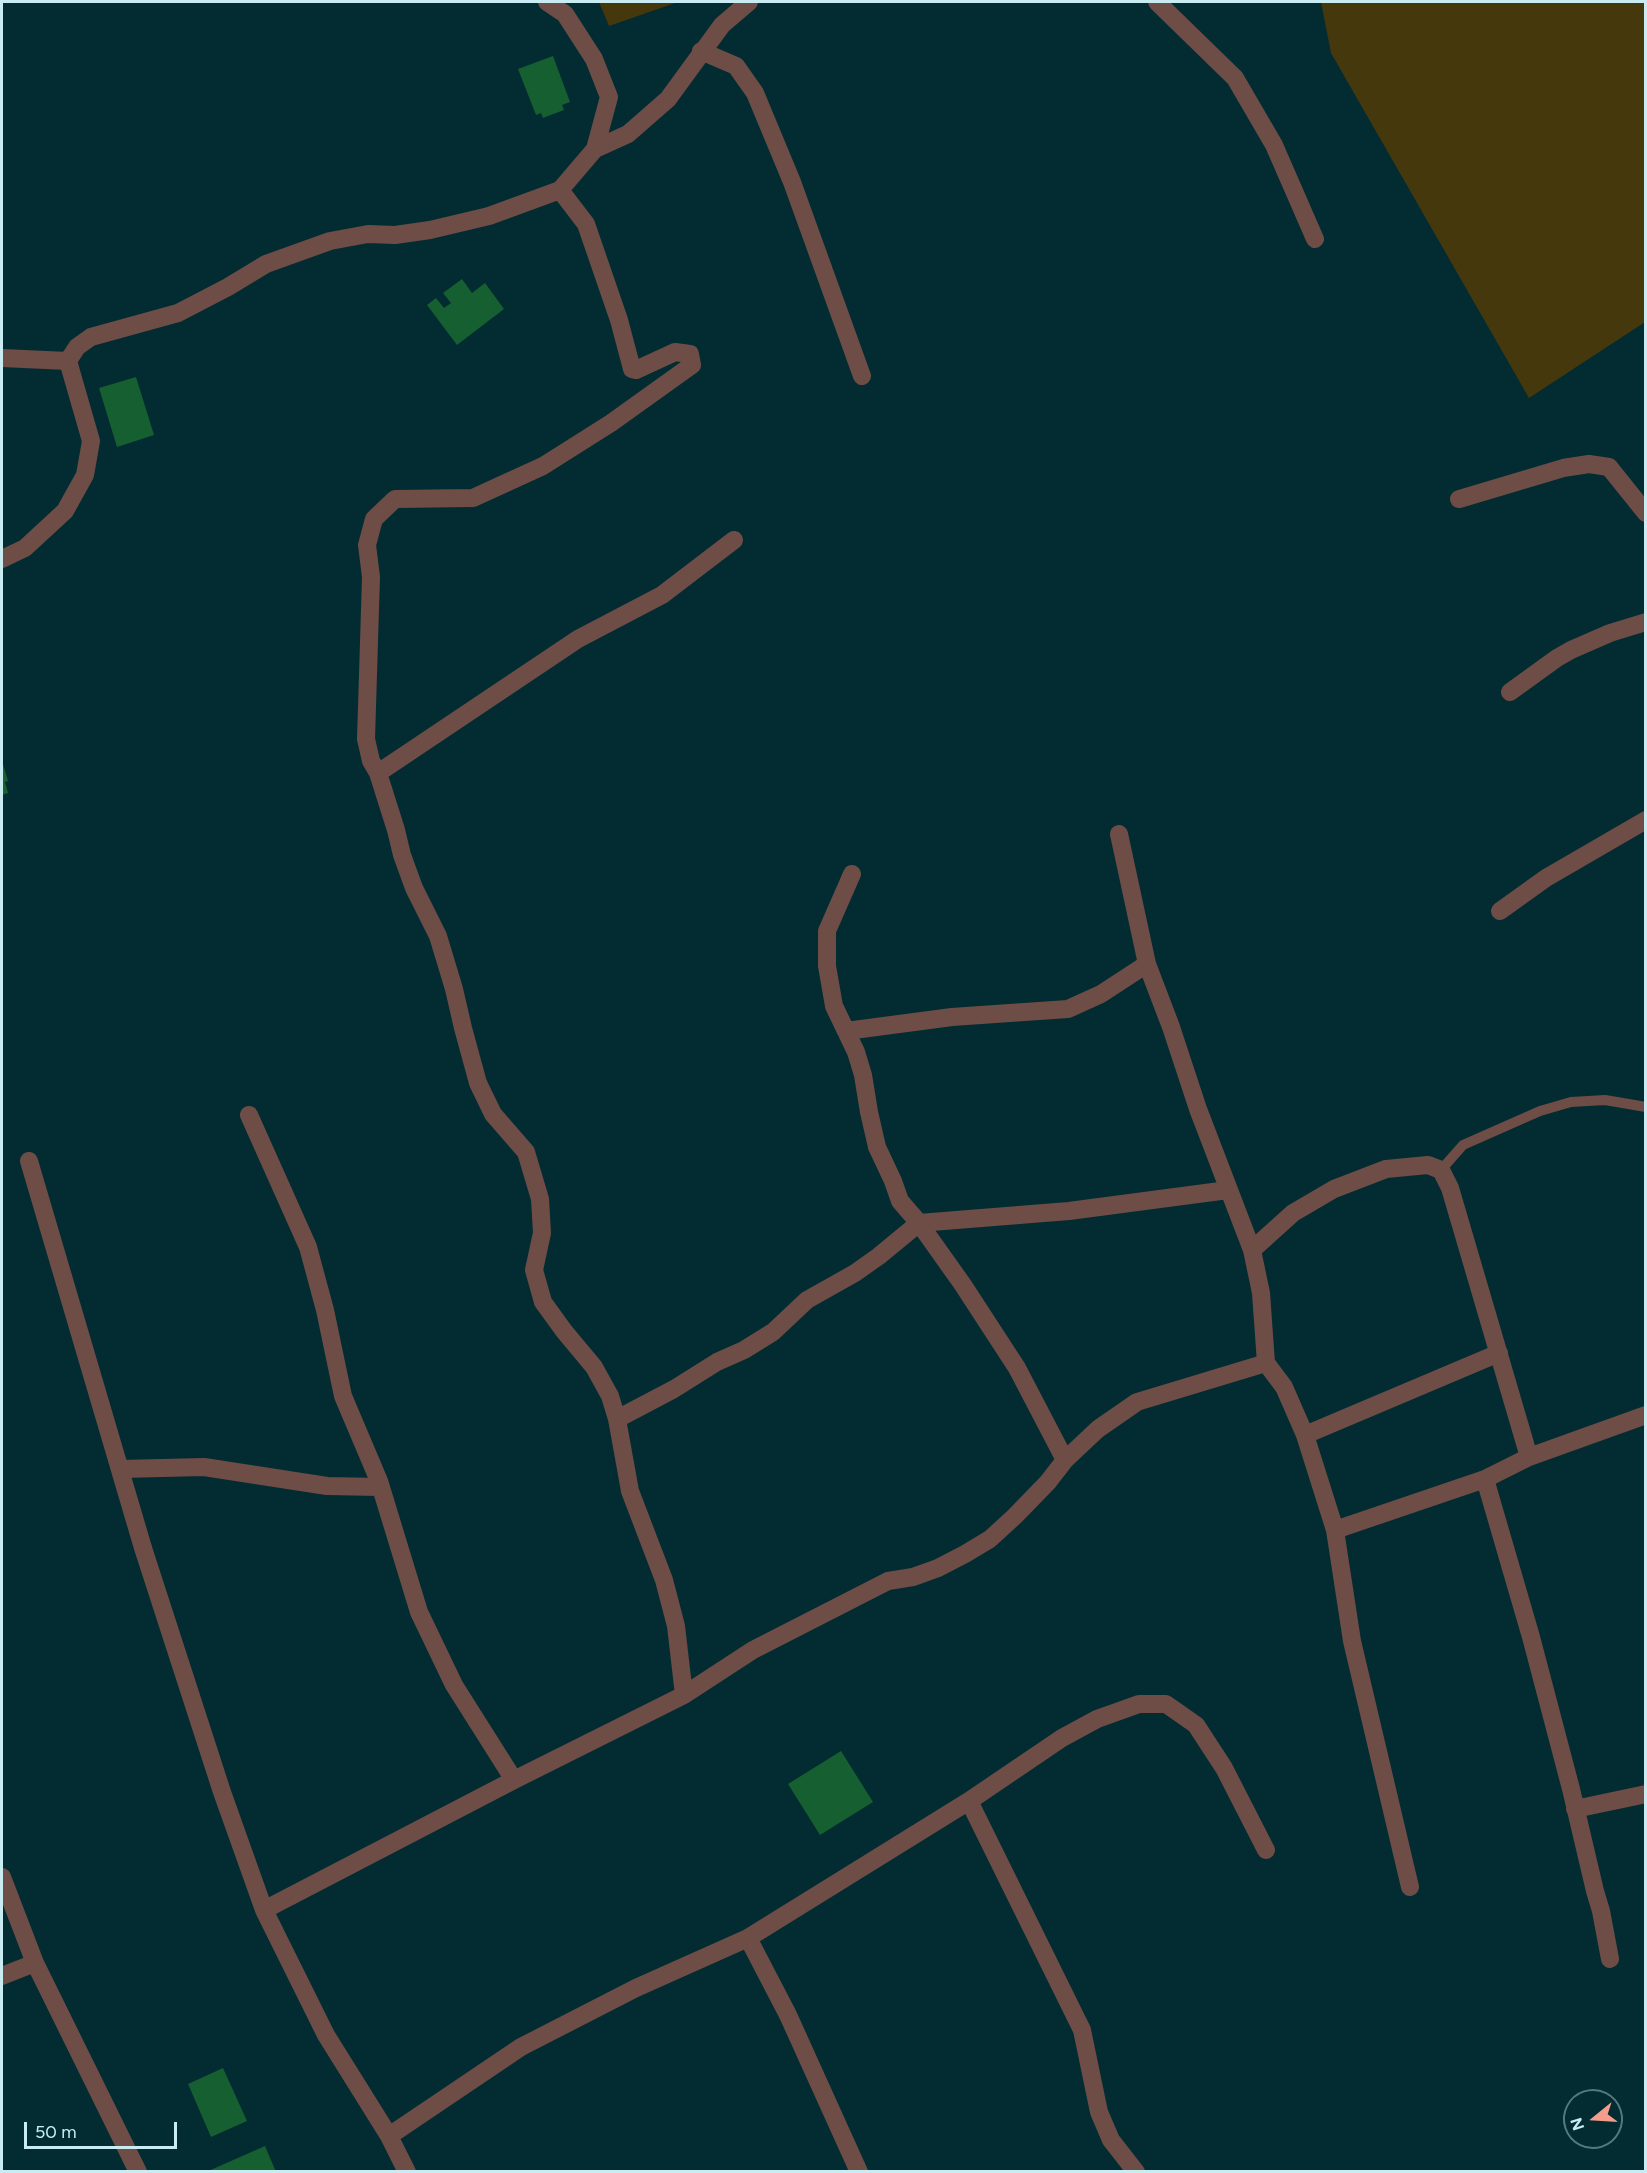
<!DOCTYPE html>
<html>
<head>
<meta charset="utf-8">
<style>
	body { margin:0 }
	#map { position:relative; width:1647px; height:2173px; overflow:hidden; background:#022c32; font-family:Figtree,sans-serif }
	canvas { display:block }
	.frame { position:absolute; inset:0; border:3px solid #c9ecf3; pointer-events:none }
	.north { position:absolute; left:1563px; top:2089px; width:60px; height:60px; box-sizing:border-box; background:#022c32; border:2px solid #52797f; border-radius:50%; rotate:252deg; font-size:16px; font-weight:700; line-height:24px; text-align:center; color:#c9ecf3 }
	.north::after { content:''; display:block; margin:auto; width:21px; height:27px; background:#f49d8d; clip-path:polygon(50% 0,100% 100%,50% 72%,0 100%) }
	.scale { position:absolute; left:24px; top:2122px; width:153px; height:27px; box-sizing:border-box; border:3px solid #c9ecf3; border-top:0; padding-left:8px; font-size:18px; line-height:21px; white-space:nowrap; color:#c9ecf3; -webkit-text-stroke:4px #022c32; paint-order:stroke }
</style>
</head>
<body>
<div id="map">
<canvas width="1647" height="2173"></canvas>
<div class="frame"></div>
<div class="north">N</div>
<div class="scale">50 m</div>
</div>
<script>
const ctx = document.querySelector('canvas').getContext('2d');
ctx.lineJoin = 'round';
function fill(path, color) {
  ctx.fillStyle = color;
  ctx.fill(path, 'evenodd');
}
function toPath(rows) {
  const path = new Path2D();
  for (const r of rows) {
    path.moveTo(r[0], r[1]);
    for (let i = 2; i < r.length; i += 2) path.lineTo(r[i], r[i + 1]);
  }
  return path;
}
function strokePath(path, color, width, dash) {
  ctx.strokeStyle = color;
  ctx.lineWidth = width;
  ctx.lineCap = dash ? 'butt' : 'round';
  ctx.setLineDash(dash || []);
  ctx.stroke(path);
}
fill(toPath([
	[599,2,678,2,609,26],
	[1321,2,1645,2,1645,322,1529,398,1331,53]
]), '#46380d');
fill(toPath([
	[553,56,570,102,562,105,564,110,543,118,541,113,536,115,518,69],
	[462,279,472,293,485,283,504,309,457,345,427,305,436,298,444,308,451,303,443,293],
	[136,377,154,435,117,447,99,388],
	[2,761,8,781,5,782,8,793,2,795],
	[841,1751,873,1802,820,1835,788,1784],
	[223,2068,247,2121,211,2137,188,2084],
	[265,2146,276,2172,206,2172]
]), '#165f31');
strokePath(toPath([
	[1441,1170,1463,1145,1540,1111,1571,1102,1605,1100,1646,1107]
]), '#6e4d47', 10);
strokePath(toPath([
	[547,2,565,14,594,59,609,97,595,149],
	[1157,2,1235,78,1274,145,1315,239],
	[701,51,736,66,755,93,792,182,862,376],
	[2,358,68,361],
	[1459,499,1563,468,1589,464,1609,467,1646,513],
	[2,559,25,548,65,511,85,475,91,441,68,361,77,347,91,337,178,313,228,287,266,264,330,241,368,234,395,235,430,230,489,216,560,190],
	[1510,692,1557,658,1571,650,1610,633,1646,622],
	[378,773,578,639,662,595,734,540],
	[1119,834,1147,964,1171,1027,1198,1109,1252,1250,1261,1293,1266,1363,1284,1387,1305,1435,1335,1530,1352,1641,1410,1887],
	[1500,911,1546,878,1646,820],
	[846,1031,952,1017,1068,1009,1101,994,1147,964],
	[249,1115,308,1247,325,1310,343,1396,379,1481,419,1612,454,1685,514,1780],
	[29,1161,143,1548,222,1792,264,1910,326,2035,389,2136,407,2172],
	[919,1223,1069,1211,1228,1190],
	[919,1223,963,1285,1017,1368,1065,1460],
	[1252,1250,1293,1213,1334,1189,1386,1169,1428,1165,1441,1170,1450,1188,1529,1457],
	[617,1419,674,1389,717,1362,744,1350,773,1332,807,1300,855,1273,879,1256,919,1223,900,1201,893,1181,877,1147,869,1112,863,1075,856,1052,834,1006,827,966,827,931,852,874],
	[1305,1435,1499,1353],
	[120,1469,204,1467,327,1486,380,1487],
	[1485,1479,1531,1637,1571,1789,1595,1891,1601,1911,1610,1959],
	[1335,1530,1485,1479,1529,1457,1646,1415],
	[684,1695,676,1626,664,1580,630,1491,617,1419,610,1396,594,1367,564,1331,543,1302,534,1270,542,1233,540,1199,526,1152,493,1114,478,1083,463,1028,454,989,438,936,414,888,402,855,396,830,378,773,371,761,366,739,371,577,367,545,374,519,395,499,473,498,543,466,611,423,692,365,690,354,675,352,636,370,632,369,619,320,586,224,560,190,595,149,628,134,668,99,722,25,749,2],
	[969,1801,1082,2030,1099,2112,1111,2140,1136,2172],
	[1575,1809,1646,1794],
	[2,1877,35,1963,138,2172],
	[264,1910,514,1780,684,1695,753,1650,888,1581,913,1577,938,1568,965,1554,990,1539,1015,1516,1048,1482,1065,1460,1098,1429,1137,1402,1266,1363],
	[748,1938,788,2015,859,2172],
	[2,1976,35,1963],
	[389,2136,521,2047,636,1988,748,1938,969,1801,1062,1738,1097,1719,1139,1704,1166,1704,1196,1725,1224,1768,1266,1850]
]), '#6e4d47', 18);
</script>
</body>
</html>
